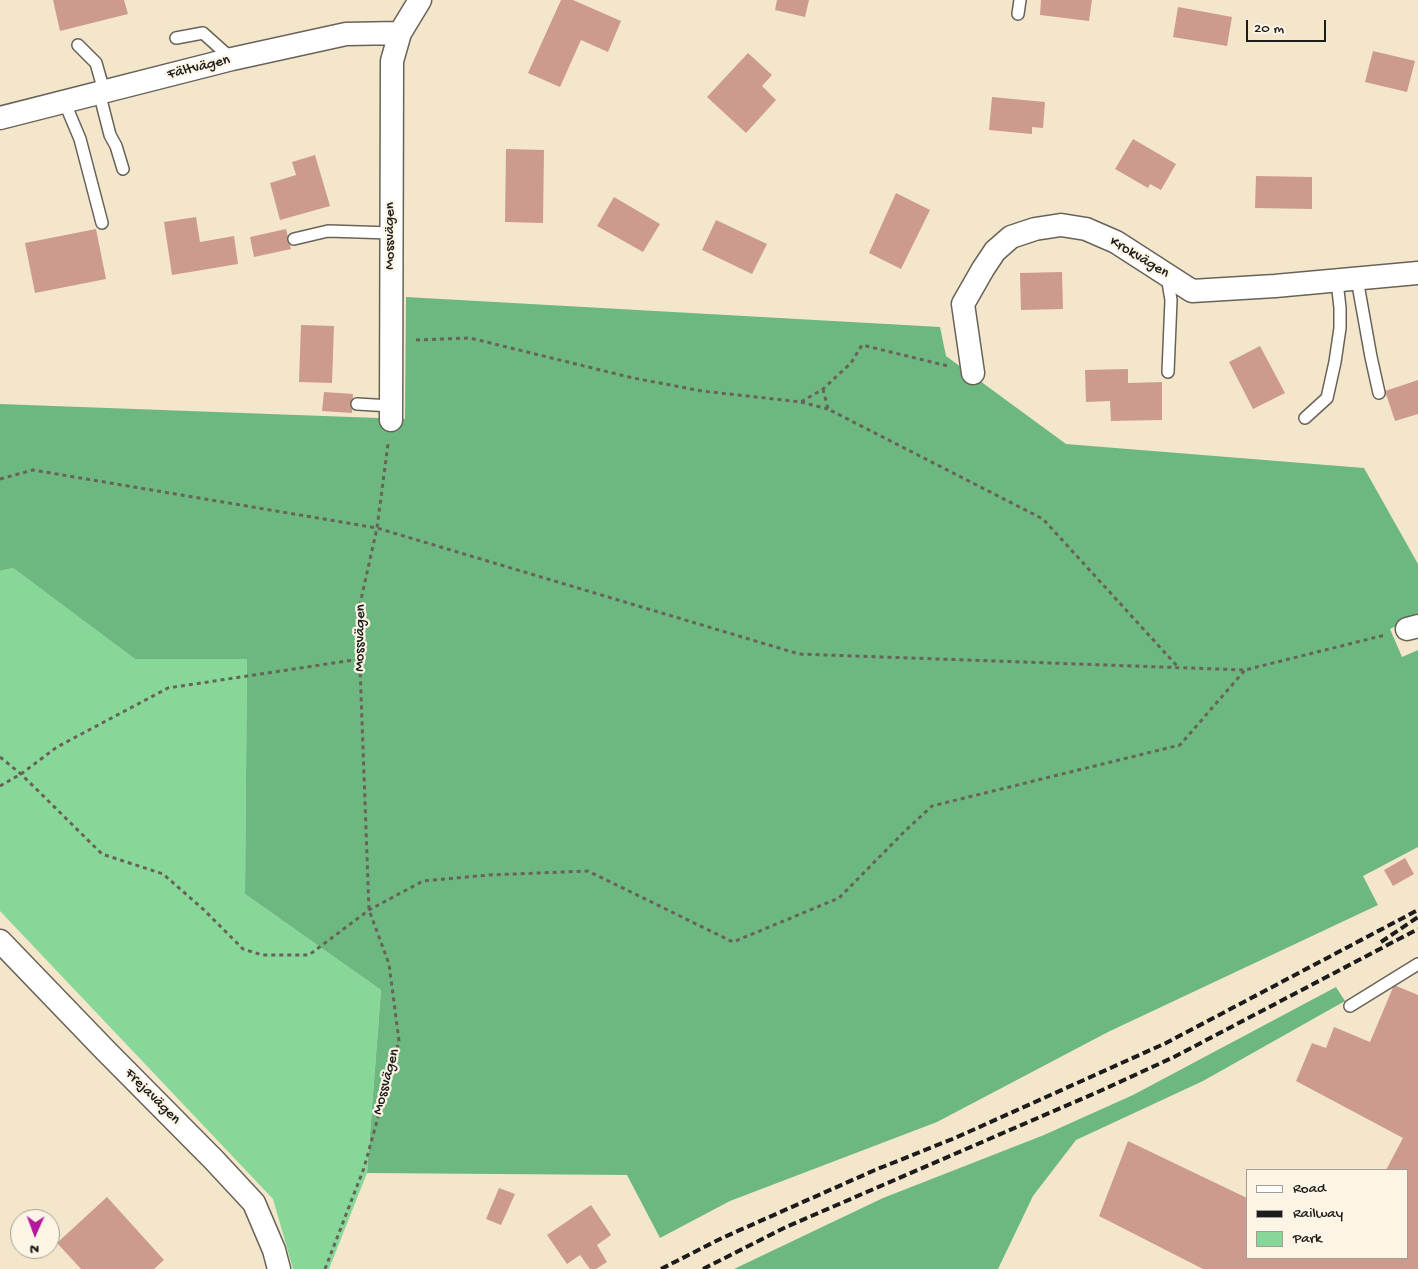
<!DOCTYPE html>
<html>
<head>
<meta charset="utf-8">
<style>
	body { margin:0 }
	#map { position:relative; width:1418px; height:1269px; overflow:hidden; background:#f4e6cb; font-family:"Gochi Hand",sans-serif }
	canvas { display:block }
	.legend { position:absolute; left:1246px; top:1169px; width:162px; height:90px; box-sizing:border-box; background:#fcf5e5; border:1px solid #a29e95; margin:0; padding:6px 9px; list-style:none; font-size:15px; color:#1c1c1c }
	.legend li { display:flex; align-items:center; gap:10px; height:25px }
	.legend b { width:25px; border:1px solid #a29e95 }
	.north { position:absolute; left:10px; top:1209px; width:50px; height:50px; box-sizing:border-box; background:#fcf5e5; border:1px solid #a29e95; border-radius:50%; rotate:182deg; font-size:14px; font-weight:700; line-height:20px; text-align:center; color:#1c1c1c }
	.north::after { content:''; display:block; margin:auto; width:18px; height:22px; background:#b5179e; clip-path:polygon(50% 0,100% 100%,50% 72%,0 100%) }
	.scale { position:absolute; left:1246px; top:20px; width:80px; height:22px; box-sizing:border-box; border:2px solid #1c1c1c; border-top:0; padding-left:6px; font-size:15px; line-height:18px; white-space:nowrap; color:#1c1c1c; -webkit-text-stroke:4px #fcf5e5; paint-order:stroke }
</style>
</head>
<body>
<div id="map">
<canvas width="1418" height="1269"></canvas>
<ul class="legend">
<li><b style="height:6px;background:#fff"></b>Road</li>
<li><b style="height:6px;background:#1c1c1c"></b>Railway</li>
<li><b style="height:14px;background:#87d898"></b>Park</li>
</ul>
<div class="north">N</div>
<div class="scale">20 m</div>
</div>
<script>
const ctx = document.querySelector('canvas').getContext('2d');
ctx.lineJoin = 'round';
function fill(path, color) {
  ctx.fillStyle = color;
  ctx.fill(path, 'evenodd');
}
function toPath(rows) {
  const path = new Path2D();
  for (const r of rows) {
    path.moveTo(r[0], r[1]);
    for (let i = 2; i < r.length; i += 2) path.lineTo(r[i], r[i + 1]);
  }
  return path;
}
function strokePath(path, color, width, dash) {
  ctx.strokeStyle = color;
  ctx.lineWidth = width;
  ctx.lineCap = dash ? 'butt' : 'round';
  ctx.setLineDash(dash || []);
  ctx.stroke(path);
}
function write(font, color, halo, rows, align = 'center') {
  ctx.font = font + ' "Gochi Hand",sans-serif';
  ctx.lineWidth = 4.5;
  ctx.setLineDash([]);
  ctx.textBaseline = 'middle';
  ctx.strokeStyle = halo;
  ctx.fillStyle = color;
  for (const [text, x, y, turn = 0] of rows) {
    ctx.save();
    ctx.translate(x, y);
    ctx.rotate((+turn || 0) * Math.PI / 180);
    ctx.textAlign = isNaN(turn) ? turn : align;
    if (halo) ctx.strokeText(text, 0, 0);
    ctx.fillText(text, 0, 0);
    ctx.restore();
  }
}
fill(toPath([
	[13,568,135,659,247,659,245,894,381,990,367,1173,329,1269,293,1269,273,1199,0,911,0,571]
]), '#87d898');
fill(toPath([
	[406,297,940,327,946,356,1066,444,1364,468,1418,564,1418,615,1390,629,1402,657,1418,650,1418,847,1363,876,1378,905,1108,1032,937,1122,730,1201,660,1238,627,1175,367,1173,381,990,245,894,247,659,135,659,13,568,0,571,0,404,405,419],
	[1336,987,1345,1001,1203,1081,1076,1140,1033,1196,998,1269,734,1269,883,1198,1044,1135,1133,1095]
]), '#6db880');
fill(toPath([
	[53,0,124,0,128,14,60,31],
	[561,0,573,0,621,21,608,52,581,40,560,87,528,73],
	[777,0,809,0,805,17,775,10],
	[1041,0,1092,0,1089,21,1040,15],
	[1178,7,1232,17,1227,46,1173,37],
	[1373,51,1415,61,1407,92,1365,82],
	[748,53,772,75,762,86,776,100,746,133,707,97],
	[992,97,1045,102,1043,128,1032,127,1032,134,989,130],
	[1133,139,1176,164,1161,190,1150,184,1148,188,1115,169],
	[506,149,544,150,543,223,505,222],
	[315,155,330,206,280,220,270,183,296,175,292,162],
	[1256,176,1312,177,1312,209,1255,208],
	[896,193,930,210,901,269,869,253],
	[614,197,660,224,643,252,597,226],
	[196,217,200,242,234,236,238,264,172,275,164,222],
	[716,220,767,244,752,274,702,250],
	[96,229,106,279,35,293,25,243],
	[286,229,291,249,254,257,250,237],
	[1062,272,1063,309,1021,310,1020,273],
	[301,325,334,326,332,383,299,382],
	[1260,346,1285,393,1253,409,1229,362],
	[1128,369,1128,383,1162,382,1162,420,1111,421,1110,401,1086,402,1085,370],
	[1418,380,1418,414,1395,421,1385,391],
	[324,392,353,394,352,413,322,411],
	[1405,858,1414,874,1393,886,1384,870],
	[1394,985,1418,995,1418,1269,1203,1269,1099,1216,1128,1141,1247,1198,1247,1258,1407,1258,1407,1170,1386,1170,1403,1138,1296,1081,1312,1043,1326,1048,1334,1027,1370,1042],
	[499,1188,515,1194,501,1225,486,1219],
	[107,1197,164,1260,154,1269,81,1269,57,1243],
	[591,1205,611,1235,597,1245,607,1262,596,1269,590,1269,580,1255,567,1264,547,1235]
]), '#cd9b8d');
const lane = toPath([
	[1018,14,1020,0],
	[176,38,203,33,232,59],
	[78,45,96,63,104,91],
	[99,92,110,135,116,146,123,169],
	[64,101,80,139,102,223],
	[294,239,328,231,391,233],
	[1167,276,1171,300,1168,372],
	[1357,279,1371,357,1379,393],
	[357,404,391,406],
	[1305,418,1327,398,1335,362,1340,328,1340,308,1337,281],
	[1350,1006,1418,964]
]);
const street = toPath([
	[0,118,232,59,346,34,400,33],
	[973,373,963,304,983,269,995,251,1011,237,1035,229,1061,225,1086,229,1116,242,1192,291,1275,286,1418,273],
	[391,420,392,61,400,33,420,0],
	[1407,629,1418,626],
	[0,941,105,1050,214,1160,254,1203,274,1250,279,1269]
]);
strokePath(lane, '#686359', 14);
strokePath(street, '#686359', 25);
strokePath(toPath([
	[416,340,470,338,633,378,702,391,801,402,823,389,851,363,862,345,948,366],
	[823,389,828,409,1043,519,1178,667],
	[801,402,828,409],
	[0,479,33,470,377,528,799,654,1245,670,1385,635],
	[0,757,21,774,102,854,163,874,203,909,243,949,262,955,309,955,369,910,423,881,489,875,588,871,733,942,839,898,905,831,932,806,1180,745,1245,670],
	[0,786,21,774,57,747,168,688,360,659],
	[325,1269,364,1168,399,1041,389,964,369,910,358,613,377,528,388,444]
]), '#686359', 3, [4, 4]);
strokePath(lane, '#fff', 11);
strokePath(street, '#fff', 22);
strokePath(toPath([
	[1381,942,1418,917],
	[661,1269,722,1238,875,1170,955,1138,1166,1043,1418,910],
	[703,1269,786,1227,1100,1091,1174,1057,1418,929]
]), '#1c1c1c', 4, [8, 4]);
write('15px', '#1c1c1c', '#fcf5e5', [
	["Fältvägen",199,68,-14],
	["Mossvägen",391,236,-90],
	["Krokvägen",1139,258,31],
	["Mossvägen",361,638,-89],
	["Mossvägen",387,1082,-75],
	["Frejavägen",152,1097,45]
]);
</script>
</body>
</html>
